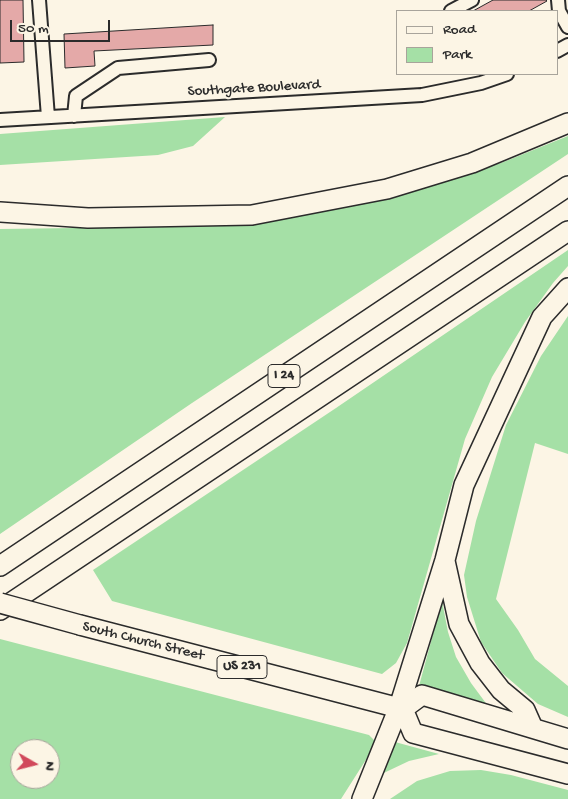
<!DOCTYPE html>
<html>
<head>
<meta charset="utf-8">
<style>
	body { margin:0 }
	#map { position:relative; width:568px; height:799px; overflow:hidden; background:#fcf5e5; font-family:"Gochi Hand",sans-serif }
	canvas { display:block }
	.legend { position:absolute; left:396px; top:10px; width:162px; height:65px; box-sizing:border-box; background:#fcf5e5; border:1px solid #a8a49b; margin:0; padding:6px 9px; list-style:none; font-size:15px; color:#2b2b2b }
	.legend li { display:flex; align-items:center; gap:10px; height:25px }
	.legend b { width:25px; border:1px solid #a8a49b }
	.north { position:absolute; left:10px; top:739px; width:50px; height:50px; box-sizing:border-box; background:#fcf5e5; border:1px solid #a8a49b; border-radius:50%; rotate:98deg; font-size:14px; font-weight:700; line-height:20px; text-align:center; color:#2b2b2b }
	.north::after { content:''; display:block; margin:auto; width:18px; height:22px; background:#d1495b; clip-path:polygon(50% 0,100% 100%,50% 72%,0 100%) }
	.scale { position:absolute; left:10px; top:20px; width:100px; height:22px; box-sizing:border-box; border:2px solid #2b2b2b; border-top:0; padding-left:6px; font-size:15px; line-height:18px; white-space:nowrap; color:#2b2b2b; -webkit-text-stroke:4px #fcf5e5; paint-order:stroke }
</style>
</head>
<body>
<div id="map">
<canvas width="568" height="799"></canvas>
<ul class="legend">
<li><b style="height:6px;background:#fcf5e5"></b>Road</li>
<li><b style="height:14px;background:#a5e0a6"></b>Park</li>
</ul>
<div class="north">N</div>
<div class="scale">50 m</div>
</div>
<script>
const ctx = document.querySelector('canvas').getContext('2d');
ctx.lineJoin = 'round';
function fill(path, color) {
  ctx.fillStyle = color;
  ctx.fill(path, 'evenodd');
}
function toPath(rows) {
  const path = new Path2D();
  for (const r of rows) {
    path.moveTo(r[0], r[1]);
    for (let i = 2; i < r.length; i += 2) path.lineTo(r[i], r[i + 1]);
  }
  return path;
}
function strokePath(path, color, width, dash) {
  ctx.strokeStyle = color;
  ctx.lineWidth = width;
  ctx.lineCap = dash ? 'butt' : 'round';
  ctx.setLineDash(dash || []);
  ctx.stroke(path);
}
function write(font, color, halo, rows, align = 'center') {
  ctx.font = font + ' "Gochi Hand",sans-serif';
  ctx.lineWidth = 4;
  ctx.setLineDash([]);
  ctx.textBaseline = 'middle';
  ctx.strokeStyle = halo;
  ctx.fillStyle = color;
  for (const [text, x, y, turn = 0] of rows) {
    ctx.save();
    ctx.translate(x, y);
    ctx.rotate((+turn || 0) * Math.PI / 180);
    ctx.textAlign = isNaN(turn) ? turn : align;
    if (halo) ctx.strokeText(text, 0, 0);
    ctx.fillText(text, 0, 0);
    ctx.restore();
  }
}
fill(toPath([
	[225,117,193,146,158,155,0,165,0,134],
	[568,136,568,154,192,403,0,534,0,229,150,227,276,218,416,188,501,163],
	[568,250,568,266,553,283,525,322,492,377,465,439,407,643,396,663,382,674,112,601,93,570,336,408],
	[568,316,568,454,535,443,496,599,518,630,535,659,568,686,568,717,538,704,502,673,481,642,467,597,464,575,476,521,506,425,541,356],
	[442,601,448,632,456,657,471,683,488,706,419,686],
	[0,639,369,735,375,741,374,747,341,799,0,799],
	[20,749,50,749,50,779,20,779],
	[395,742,439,754,409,761,369,780],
	[481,770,511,775,568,790,568,799,390,799,417,781,450,771]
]), '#a5e0a6');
const building = toPath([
	[0,0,23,0,24,62,0,63,0,0],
	[493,0,546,0,547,1,529,11,473,11,493,0],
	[213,25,213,45,94,51,95,66,65,68,64,34,213,25]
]);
fill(building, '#e4a9a8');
strokePath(building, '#2b2b2b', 1);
const minor = toPath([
	[39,0,48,117],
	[558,0,559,11,568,27],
	[451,11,472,0],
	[557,51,568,45],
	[74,116,76,96,118,68,209,60],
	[0,120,422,95,481,83,507,74]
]);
const highway = toPath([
	[0,212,88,218,252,215,387,189,472,163,568,123],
	[445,561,459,624,480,663,501,690,525,710,533,728],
	[0,566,568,186],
	[0,610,568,231],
	[80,625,403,709],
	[403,709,413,733,568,774],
	[403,709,422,695,568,739],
	[362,799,399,707,445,560,464,485,542,317,568,288]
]);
strokePath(minor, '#2b2b2b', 16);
strokePath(highway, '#2b2b2b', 22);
strokePath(minor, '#fcf5e5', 12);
strokePath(highway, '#fcf5e5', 19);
const highwayBridge = toPath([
	[0,603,80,625]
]);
strokePath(highwayBridge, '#2b2b2b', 22, []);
strokePath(highwayBridge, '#fcf5e5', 19);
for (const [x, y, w] of [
	[284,376,32],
	[242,667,50]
]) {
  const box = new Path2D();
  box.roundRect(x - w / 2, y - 11.5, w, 23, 4);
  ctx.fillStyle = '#fcf5e5';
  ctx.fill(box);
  strokePath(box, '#2b2b2b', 1);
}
write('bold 14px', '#2b2b2b', null, [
	["I 24",284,376],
	["US 231",242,667]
]);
write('15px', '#2b2b2b', '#fcf5e5', [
	["Southgate Boulevard",254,89,-3],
	["South Church Street",143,642,14]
]);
</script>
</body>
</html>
